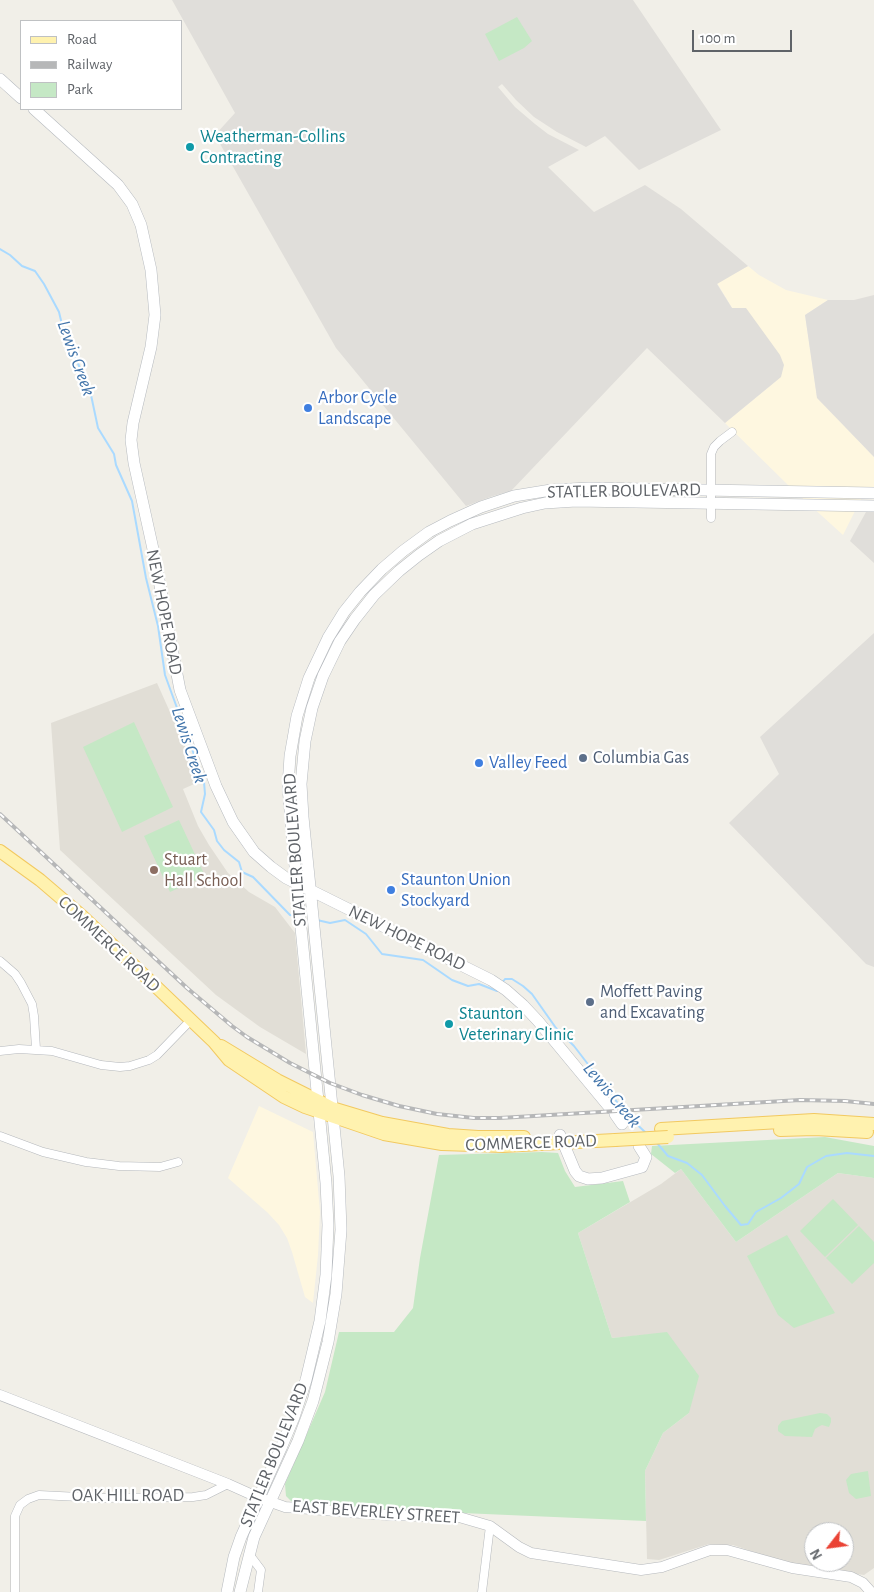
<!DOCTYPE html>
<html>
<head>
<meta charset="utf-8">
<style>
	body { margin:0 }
	#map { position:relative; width:874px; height:1592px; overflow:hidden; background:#f1efe8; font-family:"Alegreya Sans",sans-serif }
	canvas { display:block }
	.legend { position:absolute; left:20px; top:20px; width:162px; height:90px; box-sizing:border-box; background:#fff; border:1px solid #bfc1c3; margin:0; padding:6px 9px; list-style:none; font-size:15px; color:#5f6368 }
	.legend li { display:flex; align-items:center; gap:10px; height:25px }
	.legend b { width:25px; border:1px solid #bfc1c3 }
	.north { position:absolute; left:804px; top:1522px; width:50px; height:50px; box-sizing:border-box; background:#fff; border:1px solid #bfc1c3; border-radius:50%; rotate:240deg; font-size:14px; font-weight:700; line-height:20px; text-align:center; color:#5f6368 }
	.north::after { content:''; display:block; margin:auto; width:18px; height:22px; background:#ea4335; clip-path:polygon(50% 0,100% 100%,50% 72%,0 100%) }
	.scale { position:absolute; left:692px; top:30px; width:100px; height:22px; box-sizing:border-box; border:2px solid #5f6368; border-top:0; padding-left:6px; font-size:15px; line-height:18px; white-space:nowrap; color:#5f6368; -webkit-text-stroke:4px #fff; paint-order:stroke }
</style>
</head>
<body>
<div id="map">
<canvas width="874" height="1592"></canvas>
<ul class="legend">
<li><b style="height:6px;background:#fff2af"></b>Road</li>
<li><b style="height:6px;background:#b6b7b8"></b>Railway</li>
<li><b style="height:14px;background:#c5e8c5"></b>Park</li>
</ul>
<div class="north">N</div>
<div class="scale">100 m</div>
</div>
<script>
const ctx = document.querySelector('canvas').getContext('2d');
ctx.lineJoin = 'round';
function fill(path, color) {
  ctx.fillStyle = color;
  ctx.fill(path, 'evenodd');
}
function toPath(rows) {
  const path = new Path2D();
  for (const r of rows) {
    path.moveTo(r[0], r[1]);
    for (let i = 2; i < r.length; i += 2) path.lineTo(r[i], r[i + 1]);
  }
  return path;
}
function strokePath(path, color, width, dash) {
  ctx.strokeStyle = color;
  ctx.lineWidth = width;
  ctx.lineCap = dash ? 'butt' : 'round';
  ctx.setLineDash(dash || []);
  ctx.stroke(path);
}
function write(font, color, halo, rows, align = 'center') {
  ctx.font = font + ' "Alegreya Sans",sans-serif';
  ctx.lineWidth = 4.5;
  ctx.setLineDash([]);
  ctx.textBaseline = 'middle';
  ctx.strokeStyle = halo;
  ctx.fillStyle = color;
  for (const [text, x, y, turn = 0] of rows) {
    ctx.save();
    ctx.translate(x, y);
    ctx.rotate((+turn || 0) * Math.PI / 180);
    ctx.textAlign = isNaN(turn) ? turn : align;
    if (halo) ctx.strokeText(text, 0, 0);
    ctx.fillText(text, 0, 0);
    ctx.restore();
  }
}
fill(toPath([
	[748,266,759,275,786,290,828,300,805,315,817,397,874,457,874,487,867,487,843,535,789,486,725,423,776,381,717,283],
	[259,1106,313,1132,320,1212,318,1255,313,1303,305,1297,292,1252,287,1238,279,1225,268,1213,228,1178]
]), '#fef7e0');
fill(toPath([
	[172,0,633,0,721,130,639,170,605,136,586,147,557,132,534,117,516,100,502,84,498,87,515,107,535,124,548,134,579,150,548,167,594,212,645,185,681,209,748,266,717,284,732,308,746,308,780,355,784,365,781,377,725,423,647,348,511,491,493,496,466,506,336,348,215,135,235,113],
	[874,295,874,457,817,398,805,315,828,300,854,300],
	[866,512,874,512,874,563,850,541],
	[874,633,874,967,866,964,729,823,779,774,760,737]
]), '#e0deda');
fill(toPath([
	[157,683,201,781,183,789,198,826,209,845,228,873,249,892,275,907,295,933,306,1054,260,1027,216,995,60,850,51,723],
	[681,1169,736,1242,838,1173,874,1178,874,1568,864,1575,792,1565,733,1545,709,1544,659,1560,647,1559,645,1471,663,1433,689,1413,667,1333,612,1338,578,1233,661,1184],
	[814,1532,844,1532,844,1562,814,1562]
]), '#e1ded6');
fill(toPath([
	[517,17,532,41,524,48,499,61,485,34],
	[134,722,173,807,122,832,83,747],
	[179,820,205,876,170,892,144,836],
	[825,1137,874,1146,874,1178,838,1173,736,1242,681,1169,675,1173,651,1154,652,1146],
	[542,1152,558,1153,565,1171,575,1187,623,1181,630,1202,578,1233,612,1338,667,1332,699,1376,689,1413,663,1433,645,1471,646,1521,370,1509,294,1504,286,1496,285,1484,325,1392,339,1332,394,1332,413,1308,420,1258,439,1155],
	[833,1199,858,1225,825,1257,800,1231],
	[859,1226,874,1242,874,1263,852,1284,826,1258],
	[787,1235,835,1313,794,1328,778,1315,747,1256],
	[820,1413,827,1414,831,1418,831,1422,829,1427,822,1425,818,1427,815,1429,812,1437,785,1436,778,1431,778,1426,782,1421],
	[868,1471,871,1496,856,1499,849,1493,846,1480,851,1474]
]), '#c5e8c5');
strokePath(toPath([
	[0,249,10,255,22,266,35,271,44,284,59,312,64,333,80,368,81,379,91,395,98,428,114,454,116,465,132,501,146,578,158,626,165,675,204,782,205,794,201,812,214,830,217,841,224,850,239,862,242,872,253,877,290,915,296,916],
	[317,920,330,923,345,920,366,934,382,954,423,960,452,980,468,986,479,984,497,991,498,989],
	[502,983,505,979,512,979,523,986,532,994,556,1028,574,1046,627,1115,646,1133],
	[657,1143,668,1156,687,1163,702,1175,725,1206,741,1225,748,1224,756,1212,781,1198,799,1184,807,1167,826,1156,847,1153,874,1156]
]), '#aadaff', 2);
const minor = toPath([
	[711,518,711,454,714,447,720,441,732,432],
	[0,961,15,974,21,983,32,1004,34,1016,36,1049],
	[0,1051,19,1049,52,1051,101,1065,120,1067,130,1066,149,1060,157,1055,190,1021],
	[0,1136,43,1152,86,1162,119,1166,160,1167,178,1162],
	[249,1554,261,1570,258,1592],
	[15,1592,15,1516,20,1505,28,1499,39,1495,100,1498,193,1497,206,1495,228,1484],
	[482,1592,490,1526]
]);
const tertiary = toPath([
	[0,1395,228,1484,257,1497,285,1507,387,1515,459,1517,490,1526,519,1547,531,1553,641,1570,662,1567,710,1550,727,1550,792,1568,851,1577,863,1583,871,1592]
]);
const secondary = toPath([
	[0,79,21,98],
	[34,109,118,185,132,204,141,225,151,270,155,315,151,347,133,423,131,440,134,463,153,549,180,690,216,786,233,822,254,852,271,867,286,878,491,980,506,990,523,1005,538,1021,610,1108],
	[615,1114,622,1124],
	[560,1135,575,1171,579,1176,588,1179,602,1178,642,1167,646,1157,639,1146],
	[227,1592,234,1557,241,1537,281,1448,294,1417,306,1380,320,1321,326,1275,328,1225,326,1183,294,856,288,787,290,756,297,716,309,678,328,638,344,612,360,592,382,569,403,551,429,532,450,521,481,507,514,496,551,490,589,488,874,493],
	[240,1592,254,1537,298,1441,313,1401,328,1342,336,1294,341,1230,339,1176,303,817,301,784,305,741,312,708,323,676,340,641,355,619,374,595,399,571,419,555,439,541,472,524,522,508,545,503,576,501,874,506]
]);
const primary = toPath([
	[0,851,40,880,82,916,214,1042,229,1060,284,1097,305,1107,384,1134,442,1144,503,1146,615,1140],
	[221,1046,277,1080,319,1101,332,1108,382,1123,448,1135,478,1137,524,1137],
	[661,1129,814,1120,874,1124],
	[780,1130,815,1129,867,1132]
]);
strokePath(minor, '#b5b8bc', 9);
strokePath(tertiary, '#b5b8bc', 11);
strokePath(secondary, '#b6babf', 12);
strokePath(primary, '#f2c960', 14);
strokePath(minor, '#fff', 8);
strokePath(tertiary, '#fff', 10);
strokePath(secondary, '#fff', 11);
strokePath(primary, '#fff2af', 12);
const rail = toPath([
	[0,814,187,988,232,1026,247,1037,290,1063,330,1083,362,1095,399,1106,437,1114,474,1118,500,1118,800,1100,845,1101,874,1104]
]);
strokePath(rail, '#b6b7b8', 4);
strokePath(rail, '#fff', 2, [5.5]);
const primaryBridge = toPath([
	[615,1140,668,1137]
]);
strokePath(primaryBridge, '#f2c960', 14, []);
strokePath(primaryBridge, '#fff2af', 12);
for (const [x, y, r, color] of [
	[190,147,5,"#0f9aa8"],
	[308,408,5,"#3f7fe0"],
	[583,758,5,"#5c6f8a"],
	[479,763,5,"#3f7fe0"],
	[154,870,5,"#8d6e63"],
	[391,890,5,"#3f7fe0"],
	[590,1002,5,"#5c6f8a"],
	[449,1024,5,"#0f9aa8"]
]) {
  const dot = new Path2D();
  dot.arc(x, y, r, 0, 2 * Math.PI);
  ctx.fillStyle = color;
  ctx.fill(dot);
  strokePath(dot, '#fff', 2);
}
write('18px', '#0d838f', '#fff', [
	["Weatherman-Collins",200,137],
	["Contracting",200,158],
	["Staunton",459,1014],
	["Veterinary Clinic",459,1035]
], 'left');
write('18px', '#366cbe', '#fff', [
	["Arbor Cycle",318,398],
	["Landscape",318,419],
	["Valley Feed",489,763],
	["Staunton Union",401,880],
	["Stockyard",401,901]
], 'left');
write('18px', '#5f6368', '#fff', [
	["STATLER BOULEVARD",624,491,-1],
	["NEW HOPE ROAD",164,612,79],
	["STATLER BOULEVARD",295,850,-94],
	["NEW HOPE ROAD",407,938,26],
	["COMMERCE ROAD",109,944,43],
	["COMMERCE ROAD",531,1143,-2],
	["STATLER BOULEVARD",274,1455,-68],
	["OAK HILL ROAD",128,1496],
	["EAST BEVERLEY STREET",376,1512,4]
]);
write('18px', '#4e5e75', '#fff', [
	["Columbia Gas",593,758],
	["Moffett Paving",600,992],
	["and Excavating",600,1013]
], 'left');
write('18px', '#785e54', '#fff', [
	["Stuart",164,860],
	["Hall School",164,881]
], 'left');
write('italic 19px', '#4174aa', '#fff', [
	["Lewis Creek",76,358,70],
	["Lewis Creek",189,745,72],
	["Lewis Creek",612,1095,50]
]);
</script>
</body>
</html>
